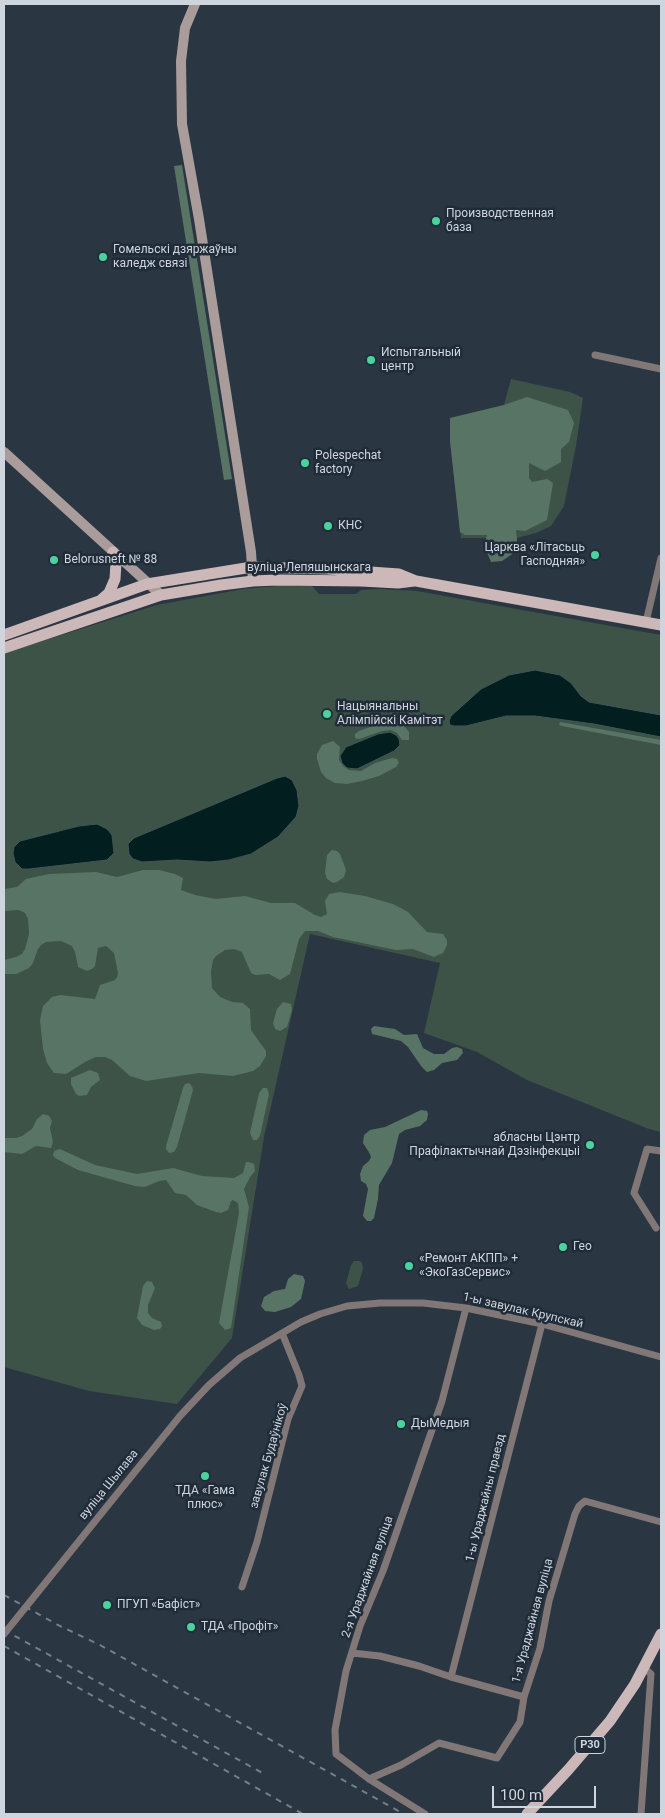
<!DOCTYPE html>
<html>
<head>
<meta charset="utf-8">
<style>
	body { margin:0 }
	#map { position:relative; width:665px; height:1818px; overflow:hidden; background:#2b3643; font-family:Roboto,sans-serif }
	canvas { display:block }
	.frame { position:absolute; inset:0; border:5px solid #ced5dd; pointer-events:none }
	.scale { position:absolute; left:492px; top:1786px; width:104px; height:22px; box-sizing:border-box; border:2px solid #ced5dd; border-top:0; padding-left:6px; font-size:15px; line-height:18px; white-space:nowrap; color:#ced5dd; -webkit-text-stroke:4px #212c39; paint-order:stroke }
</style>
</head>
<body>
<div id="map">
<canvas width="665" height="1818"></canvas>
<div class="frame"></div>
<div class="scale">100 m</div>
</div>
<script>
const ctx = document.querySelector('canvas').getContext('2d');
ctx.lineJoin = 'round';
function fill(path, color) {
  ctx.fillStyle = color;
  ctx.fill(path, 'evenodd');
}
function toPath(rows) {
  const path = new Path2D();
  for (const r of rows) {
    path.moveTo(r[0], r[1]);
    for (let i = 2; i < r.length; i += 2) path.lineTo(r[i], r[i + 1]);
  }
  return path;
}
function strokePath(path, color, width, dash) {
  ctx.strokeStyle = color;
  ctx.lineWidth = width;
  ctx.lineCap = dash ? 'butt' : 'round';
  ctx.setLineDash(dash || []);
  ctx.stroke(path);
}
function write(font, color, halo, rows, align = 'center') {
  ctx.font = font + ' Roboto,sans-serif';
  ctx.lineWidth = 5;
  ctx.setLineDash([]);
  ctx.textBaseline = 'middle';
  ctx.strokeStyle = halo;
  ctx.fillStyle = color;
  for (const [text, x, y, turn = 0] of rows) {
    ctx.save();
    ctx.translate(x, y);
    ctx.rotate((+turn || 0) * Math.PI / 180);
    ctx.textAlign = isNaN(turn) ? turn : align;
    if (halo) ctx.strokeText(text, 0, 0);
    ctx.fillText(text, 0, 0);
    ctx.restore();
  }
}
fill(toPath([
	[511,379,570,392,583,398,576,446,564,506,551,526,536,533,517,538,461,538,450,441,450,418,504,405],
	[289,585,312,586,319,594,356,594,361,590,380,589,417,591,661,635,661,1132,649,1129,527,1080,477,1052,424,1033,440,963,310,934,264,1137,232,1338,177,1404,89,1391,4,1367,4,653,157,605,243,589],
	[354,1261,360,1261,362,1263,363,1269,358,1286,349,1289,346,1283,351,1265]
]), '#3d5347');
fill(toPath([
	[182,165,232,479,224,480,174,166],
	[527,397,568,410,574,423,569,442,561,449,561,462,545,471,529,463,529,478,532,482,547,479,553,483,547,520,525,531,516,530,518,550,502,561,491,562,484,545,487,535,465,535,460,532,450,441,450,418,504,405],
	[560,722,661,740,661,745,562,726,559,725],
	[381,723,394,723,404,726,409,732,409,740,402,740,397,733,391,730,382,731,359,739,355,738,355,734,359,731],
	[333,741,340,747,339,760,343,766,349,770,361,771,375,763,392,758,397,759,399,763,396,767,379,776,362,781,347,784,335,783,326,778,321,772,317,759,317,754,322,745],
	[332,850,337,851,340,854,346,870,344,877,337,882,333,883,327,879,325,873,327,855],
	[143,870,159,870,175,874,183,878,181,890,195,895,216,899,245,896,271,903,295,903,315,915,321,917,327,914,325,901,329,894,340,892,365,896,393,904,408,912,427,932,443,934,447,940,447,945,443,953,434,957,413,949,396,950,333,937,318,931,305,931,299,939,290,974,280,980,269,974,255,975,251,973,242,952,234,949,225,950,216,956,213,960,211,972,212,988,220,997,232,1002,243,1003,250,1009,251,1030,266,1051,266,1056,260,1066,253,1071,233,1076,199,1073,146,1081,130,1076,112,1060,105,1057,96,1057,85,1062,66,1074,54,1073,47,1063,43,1049,40,1020,43,1006,52,997,60,995,95,999,100,985,115,980,117,977,118,973,114,953,106,946,98,948,95,966,92,969,87,971,78,967,75,952,72,946,61,941,46,942,41,945,38,949,33,963,29,968,16,974,4,974,4,960,16,957,22,954,25,949,29,934,28,919,25,913,19,910,4,911,4,889,17,887,26,879,49,874,96,872,117,877],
	[283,1002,291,1004,292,1010,287,1027,280,1031,275,1029,273,1023,277,1009],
	[374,1026,395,1029,404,1035,417,1034,423,1048,434,1054,444,1054,452,1048,457,1047,462,1049,463,1053,457,1060,442,1063,434,1070,427,1072,421,1066,408,1047,401,1041,372,1034,371,1029],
	[90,1070,98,1073,100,1080,91,1087,87,1095,79,1096,76,1094,71,1084,71,1078],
	[189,1083,192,1086,193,1090,177,1147,174,1152,169,1153,166,1149,166,1146,183,1088,185,1084],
	[263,1088,267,1088,269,1094,260,1136,257,1140,253,1140,250,1133,259,1093],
	[421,1110,427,1111,428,1114,427,1120,420,1126,405,1130,399,1134,392,1163,379,1185,378,1199,374,1218,371,1221,367,1221,363,1216,368,1189,366,1184,361,1181,360,1174,363,1166,369,1161,371,1157,370,1154,363,1143,364,1135,370,1130,385,1127],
	[43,1114,49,1116,52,1121,50,1128,53,1142,51,1148,36,1146,22,1154,4,1152,4,1138,16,1138,22,1136,32,1129,37,1119],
	[60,1149,95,1165,137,1174,173,1168,202,1176,234,1178,243,1173,246,1162,249,1162,254,1164,255,1171,250,1177,244,1189,249,1207,231,1328,225,1330,219,1323,239,1213,238,1203,233,1200,231,1201,228,1210,221,1213,216,1212,197,1205,186,1195,175,1193,166,1180,159,1181,145,1187,135,1186,78,1170,55,1158,53,1155,54,1151],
	[294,1274,303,1276,305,1281,301,1299,291,1307,275,1312,265,1311,261,1306,264,1297,274,1291,285,1289,288,1279],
	[147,1281,152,1282,155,1288,148,1305,148,1313,152,1318,161,1322,162,1326,160,1329,154,1330,142,1325,137,1318,143,1286]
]), '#587465');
const water = toPath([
	[535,670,560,675,571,683,581,696,589,702,661,715,661,737,594,724,535,716,506,716,466,726,454,726,450,725,449,721,451,716,481,689,509,675,535,670],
	[390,732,396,735,399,739,400,745,394,751,357,769,347,768,342,763,340,756,346,747,378,734,390,732],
	[285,776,292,780,297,790,299,806,296,817,278,837,251,854,229,860,210,862,177,860,142,862,133,859,129,854,128,844,134,838,277,778,285,776],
	[97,824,107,829,112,835,114,853,107,860,29,869,22,869,15,862,13,853,14,847,20,841,79,826,97,824]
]);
fill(water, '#031e1e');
strokePath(water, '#405557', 1);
strokePath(toPath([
	[595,355,661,369],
	[646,622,661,558],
	[656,1228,634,1193,647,1149,661,1151],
	[242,1587,257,1542,288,1419,302,1386,299,1375,282,1333],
	[4,1634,180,1416,209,1385,240,1358,301,1322,320,1314,347,1306,380,1303,423,1303,466,1308,542,1324,661,1357],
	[352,1653,380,1656,419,1666,451,1677,524,1697],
	[451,1677,542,1324],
	[369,1779,401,1765,439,1743,497,1758,520,1722,524,1697,540,1648,549,1601,575,1514,579,1506,585,1501,661,1522],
	[425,1814,369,1779,336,1754,335,1730,346,1671,360,1626,383,1571,442,1401,466,1308],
	[641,1814,651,1674,644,1668]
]), '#817777', 7);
strokePath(toPath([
	[195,4,185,28,181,61,182,124,199,219,251,552,253,581],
	[4,452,161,595]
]), '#ab9c9c', 10);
strokePath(toPath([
	[101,600,109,593,115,579,116,563,113,552],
	[4,635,147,584,252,567,328,569,399,574,416,581,661,625],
	[4,648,161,595,221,585,253,581,277,580,361,581,398,583,414,581],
	[527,1814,568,1770,610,1721,635,1684,661,1634]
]), '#ccb8b8', 11);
strokePath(toPath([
	[4,1595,58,1625,100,1645,404,1814],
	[4,1630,266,1775],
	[4,1646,303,1814]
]), '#757e89', 2, [6, 6]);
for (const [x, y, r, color] of [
	[436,221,5,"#49d49d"],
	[103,257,5,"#49d49d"],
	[371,360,5,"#49d49d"],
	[305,463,5,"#49d49d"],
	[328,526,5,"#49d49d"],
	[595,555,5,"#49d49d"],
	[54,560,5,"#49d49d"],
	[327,714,5,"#49d49d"],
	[590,1145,5,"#49d49d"],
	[563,1247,5,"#49d49d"],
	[409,1266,5,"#49d49d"],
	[401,1424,5,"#49d49d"],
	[205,1476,5,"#49d49d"],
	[107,1605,5,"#49d49d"],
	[191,1627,5,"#49d49d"]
]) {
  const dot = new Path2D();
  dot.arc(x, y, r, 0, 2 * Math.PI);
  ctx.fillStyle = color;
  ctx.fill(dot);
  strokePath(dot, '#212c39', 2);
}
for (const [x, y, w] of [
	[590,1745,30]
]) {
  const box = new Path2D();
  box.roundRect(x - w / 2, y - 8.5, w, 17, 4);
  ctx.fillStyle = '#212c39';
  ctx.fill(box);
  strokePath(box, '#ced5dd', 1);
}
write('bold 11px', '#ced5dd', null, [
	["Р30",590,1745]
]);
write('12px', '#ced5dd', '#212c39', [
	["Производственная",446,214],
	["база",446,228],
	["Гомельскі дзяржаўны",113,250],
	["каледж связі",113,264],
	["Испытальный",381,353],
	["центр",381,367],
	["Polespechat",315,456],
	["factory",315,470],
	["КНС",338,526],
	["Царква «Літасьць",585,548,"right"],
	["Гасподняя»",585,562,"right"],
	["Belorusneft № 88",64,560],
	["Нацыянальны",337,707],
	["Алімпійскі Камітэт",337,721],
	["абласны Цэнтр",580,1138,"right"],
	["Прафілактычнай Дэзінфекцыі",580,1152,"right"],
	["Гео",573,1247],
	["«Ремонт АКПП» +",419,1259],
	["«ЭкоГазСервис»",419,1273],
	["ДыМедыя",411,1424],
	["ТДА «Гама",205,1491,"center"],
	["плюс»",205,1505,"center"],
	["ПГУП «Бафіст»",117,1605],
	["ТДА «Профіт»",201,1627]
], 'left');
write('12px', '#ced5dd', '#212c39', [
	["вуліца Лепяшынскага",309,568],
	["1-ы завулак Крупскай",523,1311,13],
	["завулак Будаўнікоў",269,1456,-74],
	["вуліца Шылава",109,1485,-51],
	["1-ы Ураджайны праезд",486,1498,-76],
	["2-я Ураджайная вуліца",368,1577,-70],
	["1-я Ураджайная вуліца",533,1621,-75]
]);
</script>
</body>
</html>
